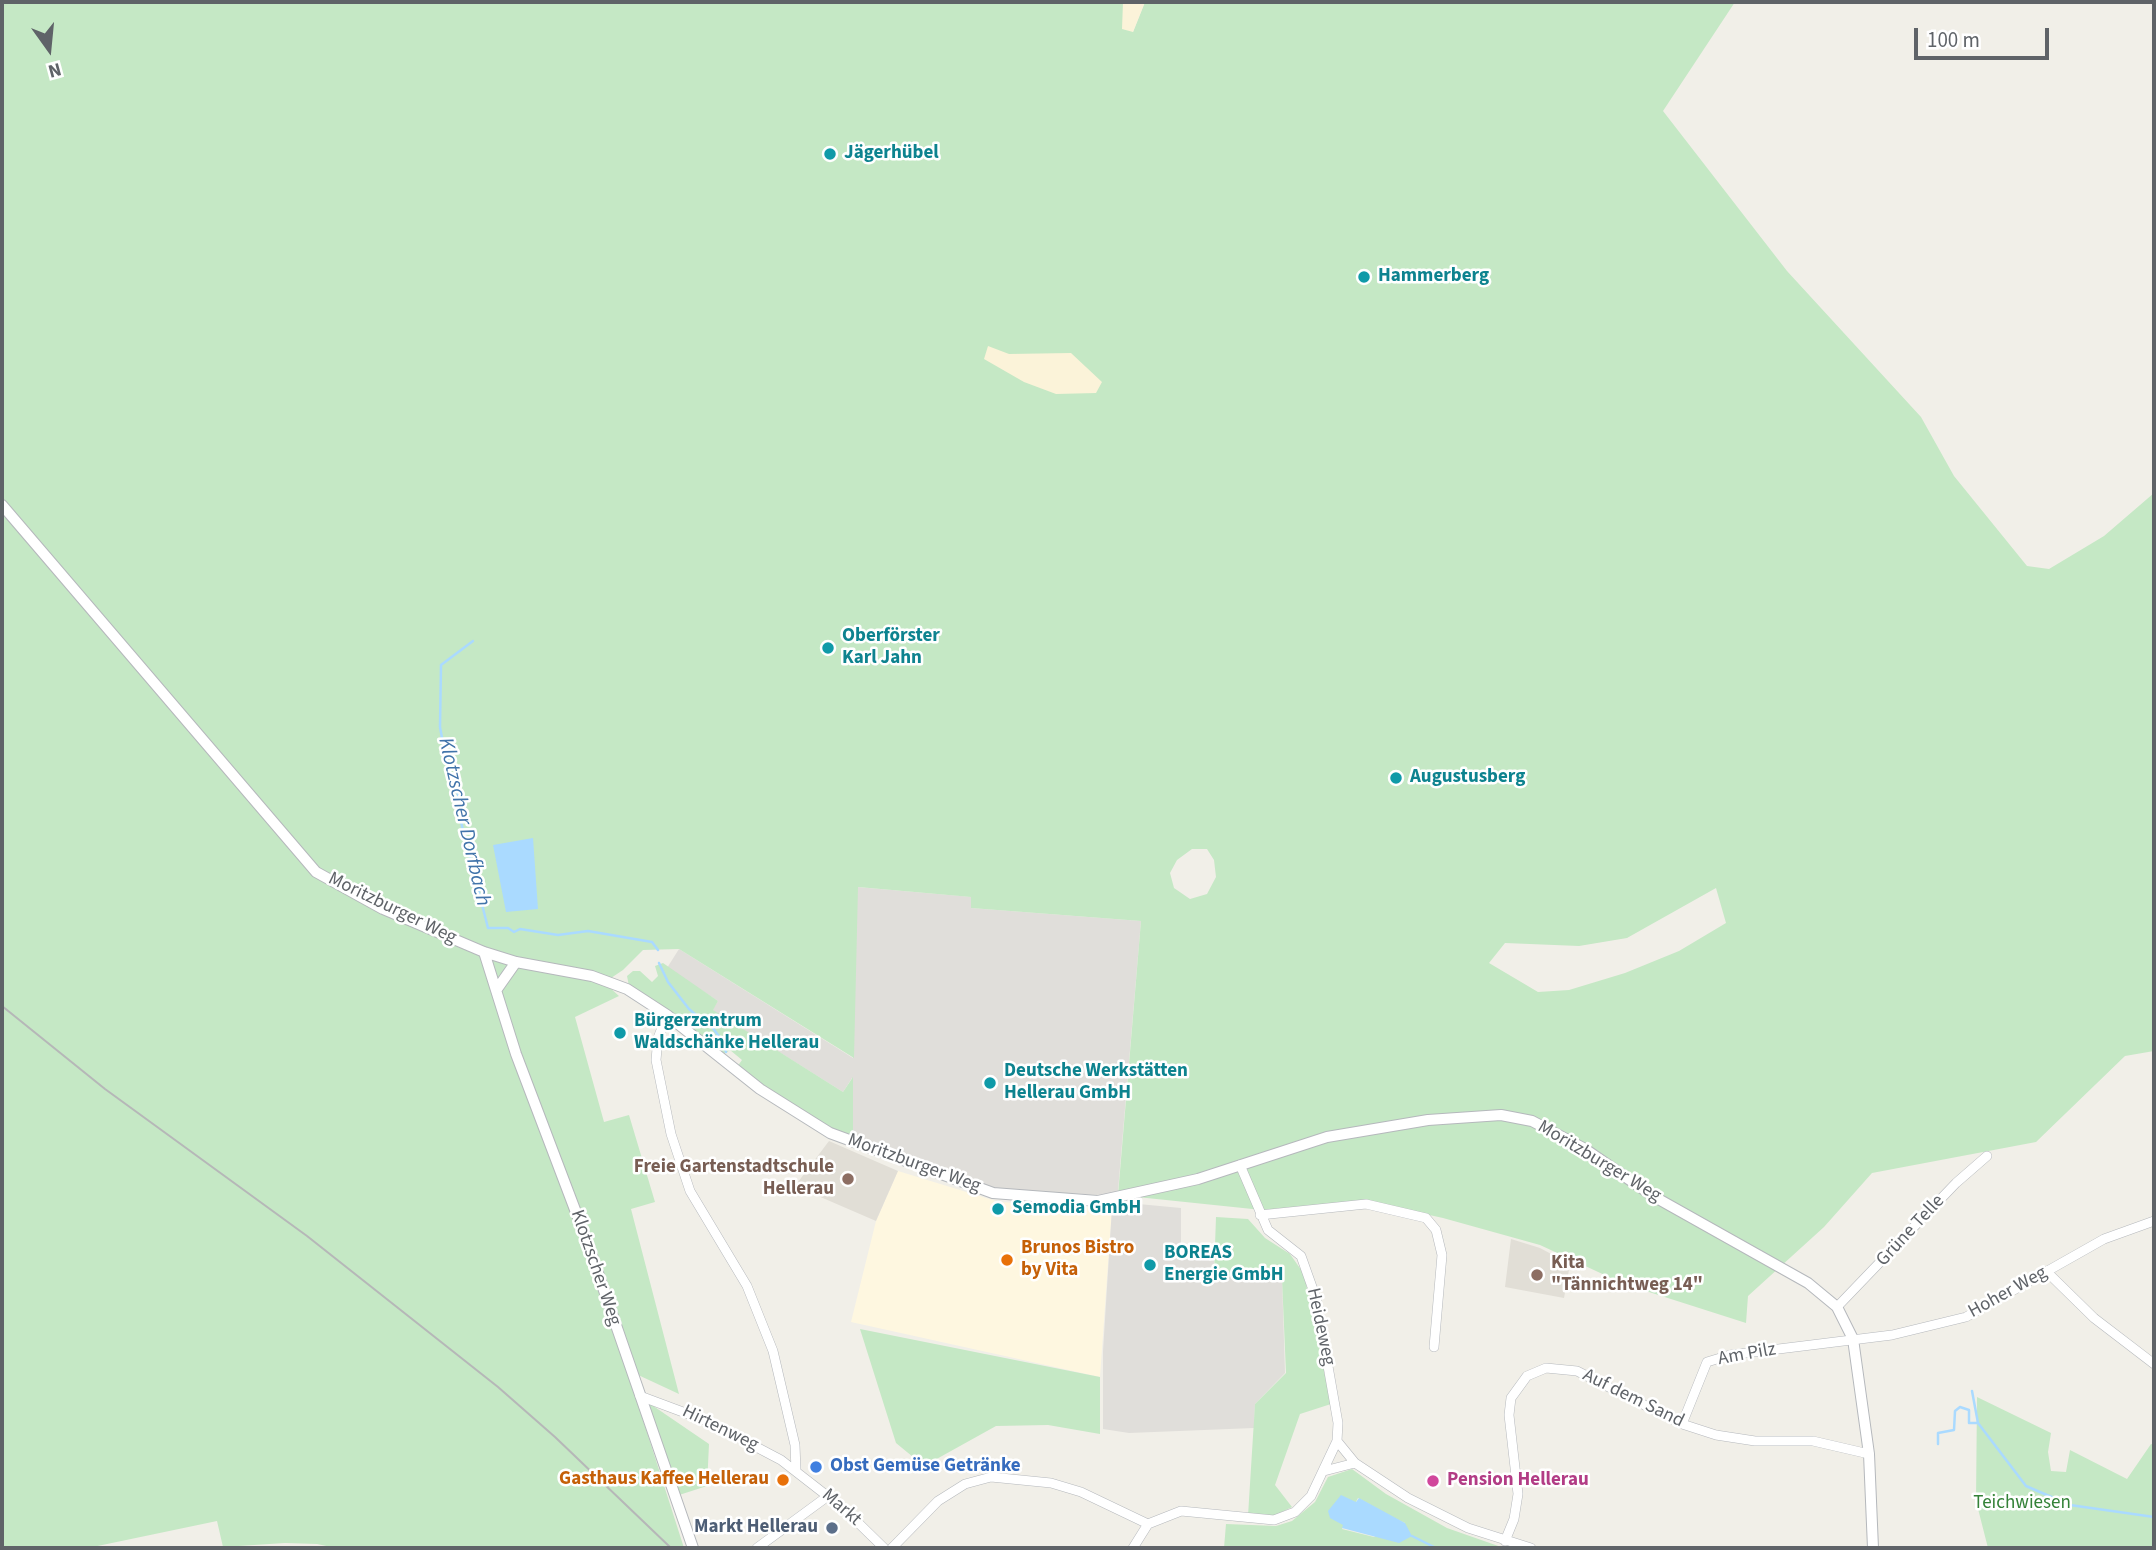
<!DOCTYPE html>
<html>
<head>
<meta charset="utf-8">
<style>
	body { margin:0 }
	#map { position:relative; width:2156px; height:1550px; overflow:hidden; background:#f1efe8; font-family:"Source Sans 3",sans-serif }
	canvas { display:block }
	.frame { position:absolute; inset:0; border:4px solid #5f6368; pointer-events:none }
	.north { position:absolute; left:14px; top:14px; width:70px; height:70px; -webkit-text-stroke:5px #fff; paint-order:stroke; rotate:165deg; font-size:19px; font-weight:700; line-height:28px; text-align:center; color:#5f6368 }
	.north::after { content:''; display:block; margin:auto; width:24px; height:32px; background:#5f6368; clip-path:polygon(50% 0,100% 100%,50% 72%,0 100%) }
	.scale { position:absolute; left:1914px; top:28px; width:135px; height:32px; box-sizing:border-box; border:4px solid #5f6368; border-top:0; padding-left:9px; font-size:21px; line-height:24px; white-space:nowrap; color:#5f6368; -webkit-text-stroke:5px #fff; paint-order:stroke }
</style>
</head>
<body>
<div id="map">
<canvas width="2156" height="1550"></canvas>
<div class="frame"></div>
<div class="north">N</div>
<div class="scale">100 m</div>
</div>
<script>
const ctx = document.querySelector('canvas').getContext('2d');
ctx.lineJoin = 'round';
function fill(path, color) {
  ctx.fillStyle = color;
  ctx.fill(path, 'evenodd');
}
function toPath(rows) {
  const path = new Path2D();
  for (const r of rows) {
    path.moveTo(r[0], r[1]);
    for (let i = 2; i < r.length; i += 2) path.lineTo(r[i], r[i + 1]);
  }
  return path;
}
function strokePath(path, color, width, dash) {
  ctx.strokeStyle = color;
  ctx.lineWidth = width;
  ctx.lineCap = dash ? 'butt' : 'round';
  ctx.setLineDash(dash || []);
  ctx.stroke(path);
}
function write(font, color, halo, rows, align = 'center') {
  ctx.font = font + ' "Source Sans 3",sans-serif';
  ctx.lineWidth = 5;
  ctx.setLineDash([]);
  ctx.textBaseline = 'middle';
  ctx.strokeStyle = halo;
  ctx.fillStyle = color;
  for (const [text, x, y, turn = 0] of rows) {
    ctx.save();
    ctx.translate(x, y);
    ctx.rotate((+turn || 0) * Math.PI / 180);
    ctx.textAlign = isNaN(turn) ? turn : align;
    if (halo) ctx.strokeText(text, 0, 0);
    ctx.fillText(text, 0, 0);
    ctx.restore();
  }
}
fill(toPath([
	[898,1171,999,1202,1112,1208,1100,1377,851,1322,876,1221]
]), '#fef7e0');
fill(toPath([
	[857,887,972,897,971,908,1141,921,1117,1202,1181,1208,1181,1257,1214,1259,1214,1274,1282,1278,1285,1373,1255,1404,1254,1428,1129,1433,1103,1429,1103,1351,1112,1208,1102,1195,995,1189,853,1138,852,1078,843,1092,712,1010,718,1001,667,968,679,949,853,1058]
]), '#e0deda');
fill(toPath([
	[829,1141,898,1171,876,1221,795,1186],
	[1511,1239,1540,1248,1570,1264,1564,1298,1505,1287]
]), '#e1ded6');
fill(toPath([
	[2,2,1123,2,1133,32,1145,2,1735,2,1663,111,1787,271,1921,417,1954,476,2027,566,2049,569,2104,536,2154,493,2154,1051,2125,1056,2036,1142,1872,1173,1824,1227,1748,1296,1746,1323,1624,1284,1540,1245,1443,1218,1366,1201,1262,1210,1118,1195,1141,921,971,908,971,897,858,887,854,1058,679,949,643,950,623,970,611,978,608,986,619,996,575,1017,604,1122,629,1115,655,1202,631,1209,679,1394,636,1374,629,1376,684,1548,336,1548,317,1544,285,1543,223,1547,217,1521,88,1548,2,1548],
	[1192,849,1207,849,1214,860,1216,877,1207,894,1190,899,1174,888,1170,873,1177,860],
	[1716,888,1726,923,1679,951,1625,973,1569,990,1538,992,1489,963,1505,943,1579,946,1627,938],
	[663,963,718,1001,713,1010,843,1092,853,1077,853,1138,830,1129,760,1085,737,1067,742,1060,730,1050,723,1055,670,1012,629,986,627,976,633,971,640,971,652,982,658,976,655,966],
	[1216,1217,1248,1219,1265,1238,1290,1254,1304,1274,1331,1404,1300,1414,1275,1485,1292,1507,1274,1516,1248,1516,1255,1404,1286,1373,1282,1279,1214,1274],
	[860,1329,1100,1377,1100,1434,1048,1425,996,1426,924,1466,896,1443],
	[1977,1397,2051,1433,2048,1452,2051,1471,2066,1472,2070,1450,2127,1479,2151,1444,2154,1445,2154,1548,1988,1548,1976,1501],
	[643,1399,709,1444,707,1486,676,1496],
	[1352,1469,1386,1494,1447,1528,1504,1548,1224,1548,1226,1524,1276,1526,1292,1521,1315,1502,1328,1477],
	[1358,1498,1394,1518,1405,1523,1374,1537,1342,1529]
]), '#c5e8c5');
fill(toPath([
	[1123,2,1145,2,1133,32,1122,29],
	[988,346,1009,354,1071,353,1102,382,1096,393,1056,394,1024,382,984,359]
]), '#fbf3d9');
fill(toPath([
	[533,838,538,909,506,912,493,845],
	[1341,1495,1356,1502,1359,1498,1405,1523,1412,1536,1399,1543,1342,1528,1343,1525,1330,1518,1328,1511]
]), '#aadaff');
strokePath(toPath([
	[473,641,441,665,440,727,449,776,458,794,461,822,488,928,508,928,514,932,520,929,558,935,588,931,652,942,658,950],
	[659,963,668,982,689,1009,704,1022,710,1024,723,1042,726,1052],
	[1972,1391,1978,1423,2026,1486,2070,1505,2154,1517],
	[1938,1444,1938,1433,1954,1430,1955,1411,1960,1407,1969,1410,1969,1423,1977,1423],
	[1412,1536,1436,1548]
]), '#aadaff', 2.5);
const minor = toPath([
	[667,1015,658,1038,656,1060,671,1134,690,1191,747,1286,773,1351,795,1445,796,1471],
	[1260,1215,1366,1204,1426,1218,1436,1230,1442,1255,1434,1347],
	[2046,1271,2094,1318,2154,1364],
	[1837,1307,1956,1183,1987,1156],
	[640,1396,707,1421,781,1460,844,1509,884,1548],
	[1682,1424,1707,1362,1730,1355,1892,1335,1966,1317,2104,1239,2154,1221],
	[1337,1441,1355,1463,1408,1498,1468,1528,1531,1548],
	[1324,1471,1355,1463],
	[1505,1541,1514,1519,1518,1494,1509,1415,1511,1398,1527,1376,1546,1368,1577,1371,1682,1424,1716,1435,1755,1441,1813,1441,1869,1454],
	[757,1548,828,1496],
	[892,1548,938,1501,965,1484,991,1477,1051,1483,1081,1492,1148,1524],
	[1133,1548,1148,1524,1181,1511,1274,1520,1295,1512,1311,1496,1337,1441,1338,1423,1316,1298,1301,1256,1268,1230,1240,1165]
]);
const tertiary = toPath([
	[2,505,316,872,383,909,484,952,516,962,592,976,627,989,667,1015,760,1089,830,1133,993,1193,1098,1201,1198,1179,1327,1137,1428,1120,1501,1115,1532,1121,1585,1149,1653,1196,1808,1283,1837,1307,1853,1339,1869,1454,1873,1548],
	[484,952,516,1054,588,1244,693,1548],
	[497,989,516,962]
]);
strokePath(minor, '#b5b8bc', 10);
strokePath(tertiary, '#b5b8bc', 12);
strokePath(minor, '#fff', 9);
strokePath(tertiary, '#fff', 10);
strokePath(toPath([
	[2,1006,105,1089,307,1236,498,1387,555,1437,671,1548]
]), '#b6b7b8', 2);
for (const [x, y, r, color] of [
	[830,154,7,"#0f9aa8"],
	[1364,277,7,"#0f9aa8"],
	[828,648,7,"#0f9aa8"],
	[1396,778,7,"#0f9aa8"],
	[620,1033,7,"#0f9aa8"],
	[990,1083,7,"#0f9aa8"],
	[848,1179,7,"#8d6e63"],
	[998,1209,7,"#0f9aa8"],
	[1007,1260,7,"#e8710a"],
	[1150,1265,7,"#0f9aa8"],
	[1537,1275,7,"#8d6e63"],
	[816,1467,7,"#3f7fe0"],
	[783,1480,7,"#e8710a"],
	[1433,1481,7,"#d1479c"],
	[832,1528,7,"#5c6f8a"]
]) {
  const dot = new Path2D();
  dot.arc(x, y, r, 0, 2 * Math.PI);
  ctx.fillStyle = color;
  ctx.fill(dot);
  strokePath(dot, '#fff', 2.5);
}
write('bold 19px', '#0d838f', '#fff', [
	["Jägerhübel",844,154],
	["Hammerberg",1378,277],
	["Oberförster",842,637],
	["Karl Jahn",842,659],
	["Augustusberg",1410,778],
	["Bürgerzentrum",634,1022],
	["Waldschänke Hellerau",634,1044],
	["Deutsche Werkstätten",1004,1072],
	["Hellerau GmbH",1004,1094],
	["Semodia GmbH",1012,1209],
	["BOREAS",1164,1254],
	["Energie GmbH",1164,1276]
], 'left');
write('19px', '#5f6368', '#fff', [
	["Moritzburger Weg",392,909,26],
	["Moritzburger Weg",1599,1162,31],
	["Moritzburger Weg",914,1164,20],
	["Grüne Telle",1911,1231,-47],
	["Klotzscher Weg",595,1268,71],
	["Hoher Weg",2008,1293,-29],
	["Heideweg",1320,1327,78],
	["Am Pilz",1747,1355,-10],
	["Auf dem Sand",1633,1399,26],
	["Hirtenweg",720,1429,26],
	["Markt",841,1508,41]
]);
write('bold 19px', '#785e54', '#fff', [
	["Freie Gartenstadtschule",834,1168],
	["Hellerau",834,1190],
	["Kita",1551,1264,"left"],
	["\"Tännichtweg 14\"",1551,1286,"left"]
], 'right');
write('bold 19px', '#c56008', '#fff', [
	["Brunos Bistro",1021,1249],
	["by Vita",1021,1271],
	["Gasthaus Kaffee Hellerau",769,1480,"right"]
], 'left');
write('bold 19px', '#366cbe', '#fff', [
	["Obst Gemüse Getränke",830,1467]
], 'left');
write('bold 19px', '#b23c85', '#fff', [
	["Pension Hellerau",1447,1481]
], 'left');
write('19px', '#348238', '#fff', [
	["Teichwiesen",2022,1504]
]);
write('bold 19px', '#4e5e75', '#fff', [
	["Markt Hellerau",818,1528]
], 'right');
write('italic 21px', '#4174aa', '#fff', [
	["Klotzscher Dorfbach",463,822,77]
]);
</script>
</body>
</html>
